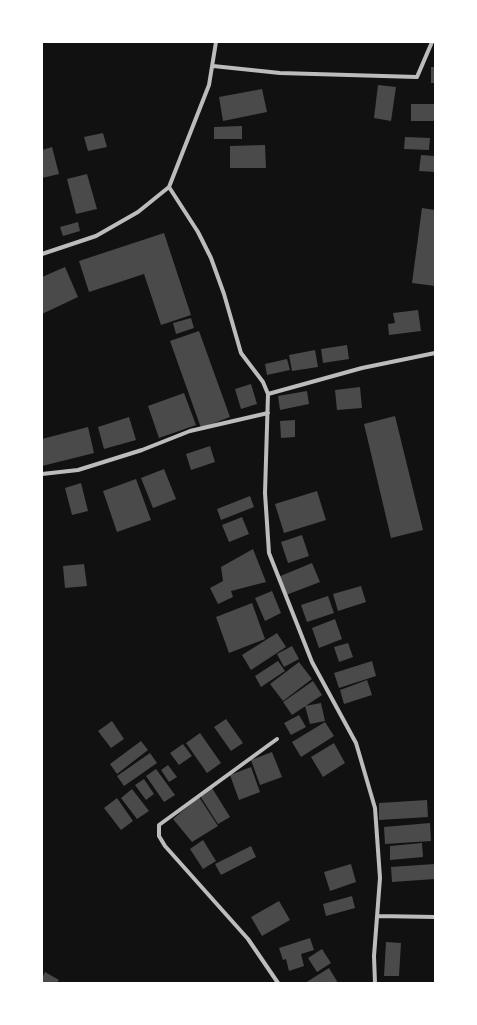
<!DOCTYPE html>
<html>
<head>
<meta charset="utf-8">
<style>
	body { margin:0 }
	#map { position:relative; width:477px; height:1025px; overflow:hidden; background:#111; font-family:Raleway,sans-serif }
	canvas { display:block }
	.frame { position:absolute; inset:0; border:43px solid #fff; pointer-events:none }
</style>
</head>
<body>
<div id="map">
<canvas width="477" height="1025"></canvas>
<div class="frame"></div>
</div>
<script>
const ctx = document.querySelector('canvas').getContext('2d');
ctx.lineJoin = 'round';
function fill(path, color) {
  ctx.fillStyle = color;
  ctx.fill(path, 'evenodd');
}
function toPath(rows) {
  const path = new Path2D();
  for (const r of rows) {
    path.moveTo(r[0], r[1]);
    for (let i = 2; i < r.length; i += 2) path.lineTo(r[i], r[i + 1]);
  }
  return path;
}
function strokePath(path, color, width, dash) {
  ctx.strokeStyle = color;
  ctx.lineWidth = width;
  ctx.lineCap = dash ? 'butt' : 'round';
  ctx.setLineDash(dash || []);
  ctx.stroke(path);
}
fill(toPath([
	[431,67,435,67,435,83,431,83],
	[378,85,396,87,391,121,374,118],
	[262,89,267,112,223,121,219,97],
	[411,104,435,104,435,121,411,121],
	[242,126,242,139,214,139,214,127],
	[103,133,107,147,88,151,84,137],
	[405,137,430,138,429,150,404,149],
	[265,145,266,168,230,168,230,146],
	[52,147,59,174,42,178,42,150],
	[421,155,435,156,435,172,419,171],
	[87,174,97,209,76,214,67,179],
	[422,208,435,210,435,286,412,283],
	[78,222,80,231,63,236,60,227],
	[164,233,191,315,161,325,144,274,89,292,79,261],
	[65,267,78,297,42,314,42,277],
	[418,310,421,331,389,335,388,324,395,323,393,313],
	[191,318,194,328,176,334,173,323],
	[199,331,230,417,201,428,170,341],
	[347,345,349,359,323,363,321,349],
	[315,350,318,367,292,371,289,355],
	[287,359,290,370,267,375,265,364],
	[251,384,257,404,241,409,235,389],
	[360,387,362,408,337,410,335,390],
	[307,391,309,404,280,410,278,396],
	[184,393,196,425,159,438,148,406],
	[395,416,423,530,391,538,364,424],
	[129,417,136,440,104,449,98,427],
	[295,420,295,437,281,438,280,421],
	[88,427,94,453,42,466,42,439],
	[210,446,215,462,191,470,186,454],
	[164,469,176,499,153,508,141,478],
	[136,479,151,520,117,532,103,491],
	[81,483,88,511,72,515,65,488],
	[317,491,326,520,284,533,275,504],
	[250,496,254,507,221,520,217,509],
	[242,517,249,534,229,542,222,525],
	[302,535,309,556,288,563,281,542],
	[253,549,266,582,231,591,233,597,218,604,210,588,223,581,221,567],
	[312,563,320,582,286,595,278,577],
	[84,564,87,586,65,588,63,566],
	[361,586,366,602,338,611,333,594],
	[272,591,281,613,265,621,255,598],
	[328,596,334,613,307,622,301,605],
	[252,603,265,639,229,653,216,617],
	[335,619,342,639,319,648,312,628],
	[277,633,286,647,251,670,242,655],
	[348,643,353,657,339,662,334,647],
	[292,646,299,659,284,667,277,654],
	[278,661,285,671,261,687,255,676],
	[372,661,376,676,339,688,334,673],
	[299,662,312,679,283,701,270,684],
	[367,680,372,695,344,704,340,690],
	[313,681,322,695,292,715,283,702],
	[321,703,325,721,310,724,305,706],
	[299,715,306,727,291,735,284,723],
	[226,719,243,743,231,751,214,727],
	[112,721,124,739,111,748,98,731],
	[325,722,334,736,301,757,292,742],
	[200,733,221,763,207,773,186,743],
	[141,741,148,750,117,774,110,764],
	[334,743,345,763,323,777,311,757],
	[183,744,192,756,179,765,170,753],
	[272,752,282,777,260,785,251,760],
	[150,753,157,763,124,786,117,776],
	[168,765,177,777,169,782,161,770],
	[251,767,260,792,239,800,230,775],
	[156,769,175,795,164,802,146,776],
	[144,779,154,794,146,800,135,785],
	[212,788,230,817,218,824,200,796],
	[132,789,149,811,137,819,121,798],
	[199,797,218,826,192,842,173,819],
	[117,798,133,821,121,830,104,808],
	[427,800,428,817,379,820,379,803],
	[430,823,431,841,385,844,384,827],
	[203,840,216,861,203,869,190,849],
	[422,843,423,857,390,860,390,846],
	[251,846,256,857,221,875,215,864],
	[351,864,356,882,330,891,324,872],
	[435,864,435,879,392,882,391,867],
	[352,896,355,908,326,916,323,904],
	[279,901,290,920,262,936,251,917],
	[310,938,314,950,301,954,304,966,289,971,286,959,283,960,279,948],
	[386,942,401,943,399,976,384,976],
	[322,949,331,963,317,972,308,958],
	[329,968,338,983,305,983],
	[45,972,59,980,57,983,42,983,42,978]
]), '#4a4a4a');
strokePath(toPath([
	[213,66,280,73,417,77,432,42],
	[169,187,198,232,211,258,224,294,241,353,263,382,268,394,265,493,269,553,312,662,356,743,375,808,380,878,374,956,375,983],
	[42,254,96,236,138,212,169,187,209,85,216,42],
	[268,394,362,368,435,353],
	[42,474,78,470,142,450,190,431,268,413],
	[277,739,159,825,159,836,165,846,248,939,278,983],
	[377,916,435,917]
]), '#bcbcbc', 4);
</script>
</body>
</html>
